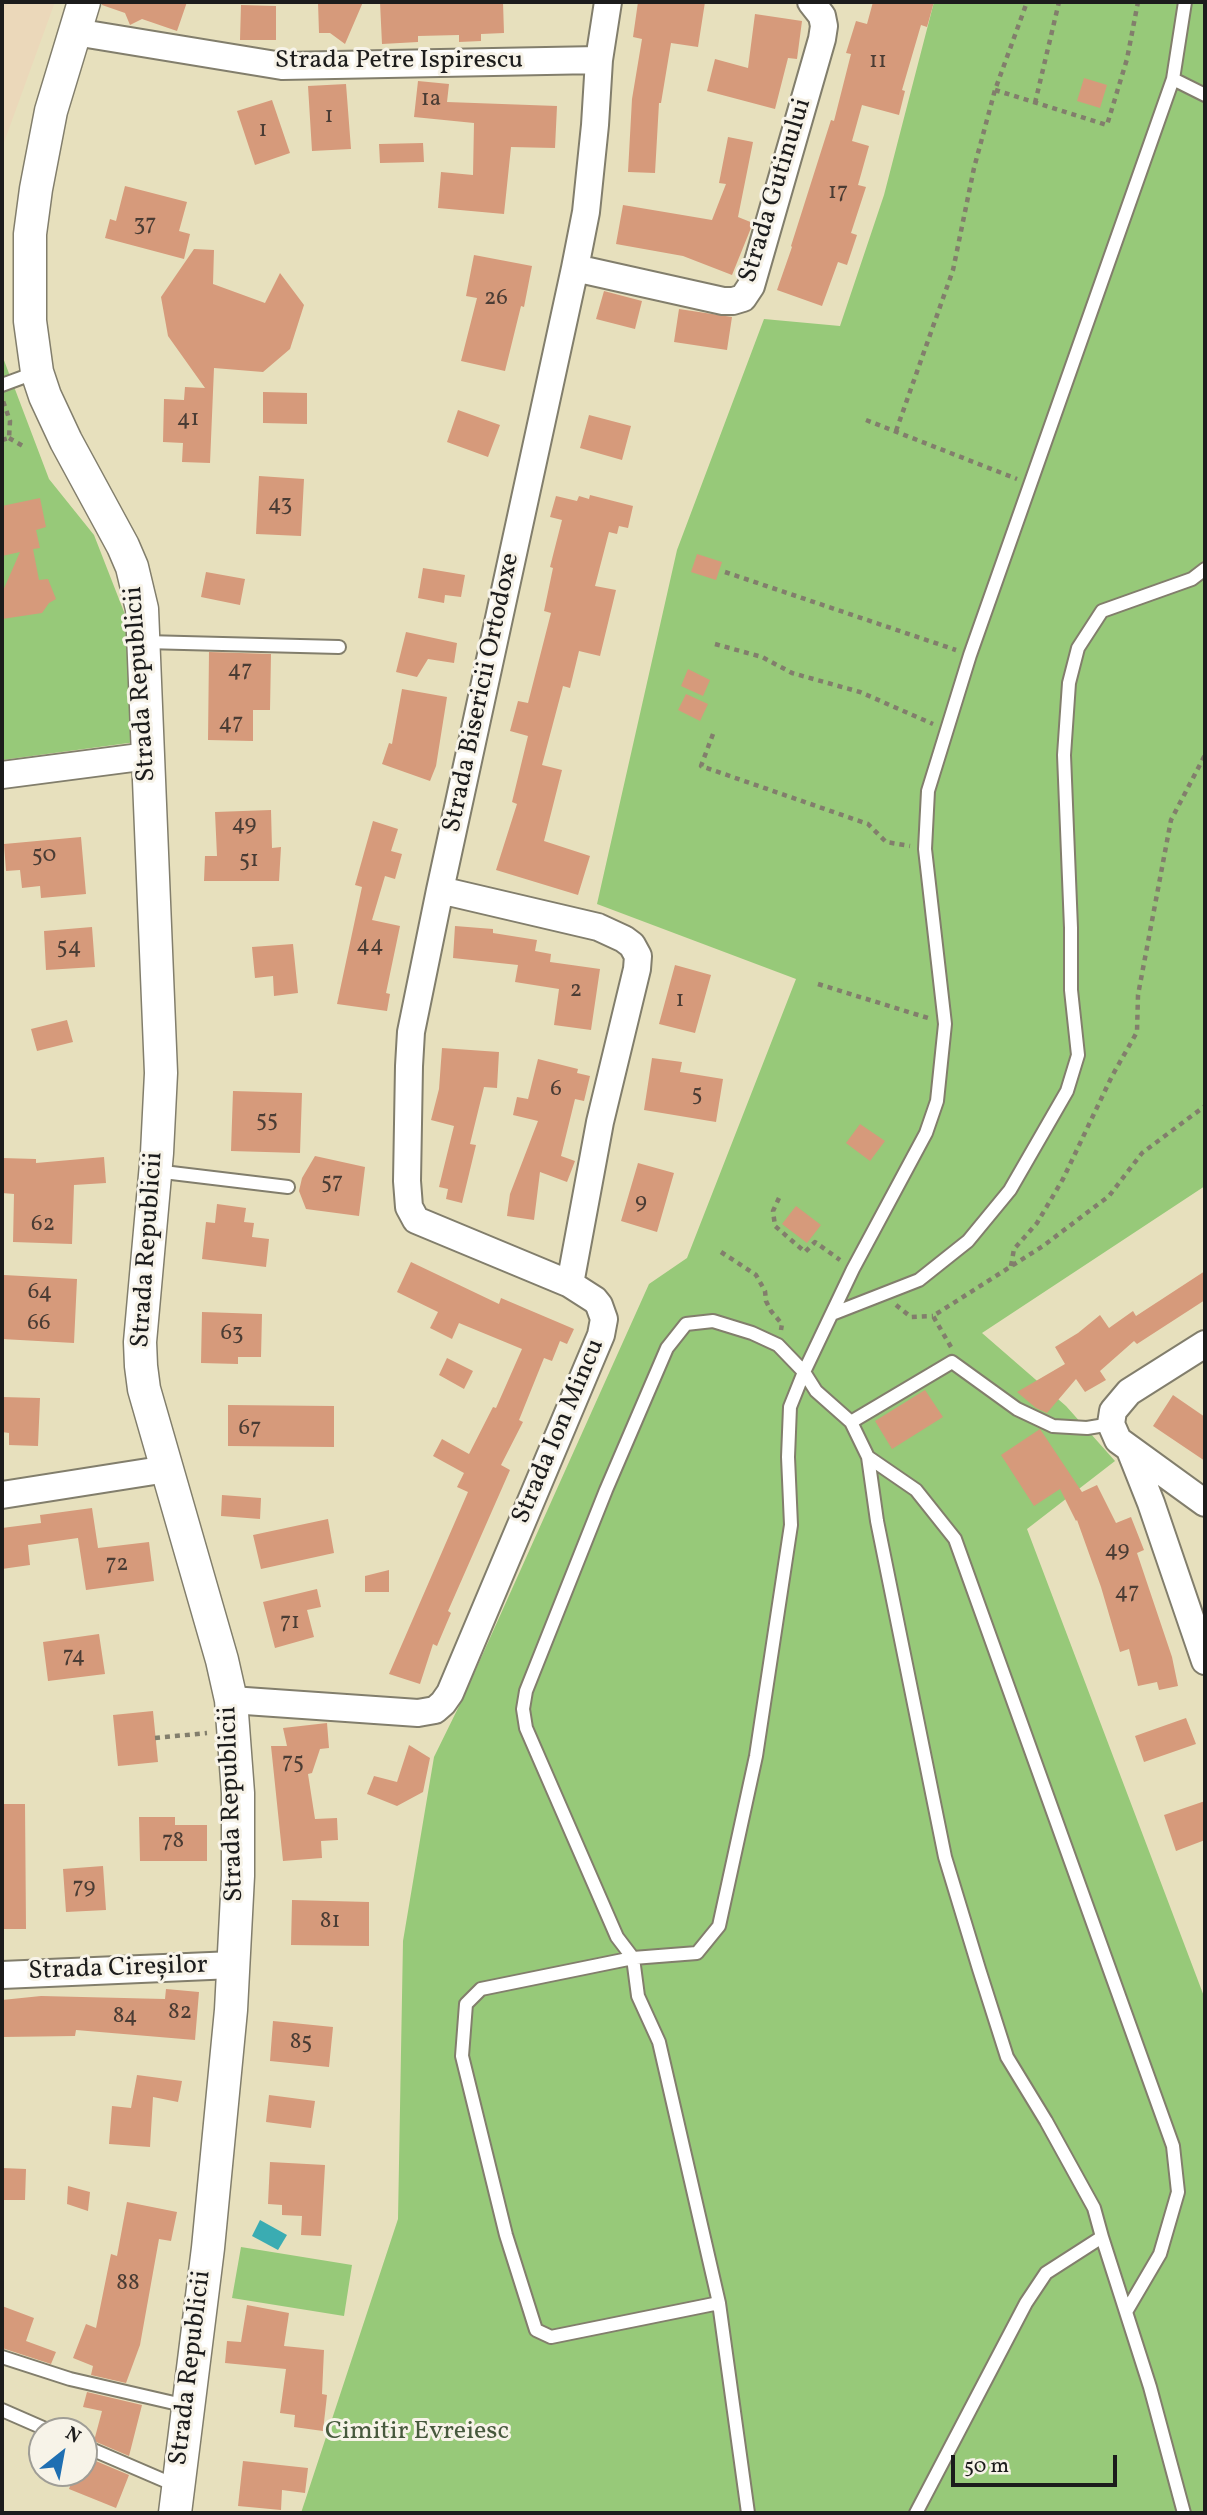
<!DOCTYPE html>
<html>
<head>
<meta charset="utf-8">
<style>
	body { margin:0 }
	#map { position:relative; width:1207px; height:2515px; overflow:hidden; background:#e7e0bd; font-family:Vollkorn,serif }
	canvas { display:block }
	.frame { position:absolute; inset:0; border:4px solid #1c1c1c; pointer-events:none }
	.north { position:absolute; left:28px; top:2417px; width:70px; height:70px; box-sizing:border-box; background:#f7f3e8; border:2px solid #9f9d96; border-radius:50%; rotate:31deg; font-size:19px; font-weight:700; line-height:28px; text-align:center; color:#1c1c1c }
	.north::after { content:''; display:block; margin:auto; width:24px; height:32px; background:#1f6fb2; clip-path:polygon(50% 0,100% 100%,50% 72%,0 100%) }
	.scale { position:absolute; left:951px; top:2455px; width:166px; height:32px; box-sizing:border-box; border:4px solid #1c1c1c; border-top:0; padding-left:9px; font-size:21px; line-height:24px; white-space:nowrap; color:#1c1c1c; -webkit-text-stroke:5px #f7f3e8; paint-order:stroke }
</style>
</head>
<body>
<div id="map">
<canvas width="1207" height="2515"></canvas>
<div class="frame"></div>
<div class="north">N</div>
<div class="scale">50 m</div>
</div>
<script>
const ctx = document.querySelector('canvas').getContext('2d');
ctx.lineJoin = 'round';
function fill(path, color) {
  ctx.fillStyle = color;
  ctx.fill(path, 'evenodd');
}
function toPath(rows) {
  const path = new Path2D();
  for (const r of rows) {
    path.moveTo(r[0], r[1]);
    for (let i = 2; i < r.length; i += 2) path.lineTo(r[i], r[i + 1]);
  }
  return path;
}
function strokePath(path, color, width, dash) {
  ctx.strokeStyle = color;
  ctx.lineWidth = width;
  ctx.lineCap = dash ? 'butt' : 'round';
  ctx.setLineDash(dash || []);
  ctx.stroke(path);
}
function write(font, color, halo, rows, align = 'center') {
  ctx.font = font + ' Vollkorn,serif';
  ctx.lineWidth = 6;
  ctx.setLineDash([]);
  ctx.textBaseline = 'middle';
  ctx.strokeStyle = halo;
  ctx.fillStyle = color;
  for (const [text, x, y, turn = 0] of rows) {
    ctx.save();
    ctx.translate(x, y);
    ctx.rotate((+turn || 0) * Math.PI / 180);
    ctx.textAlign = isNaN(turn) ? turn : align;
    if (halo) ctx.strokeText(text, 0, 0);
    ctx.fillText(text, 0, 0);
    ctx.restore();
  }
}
fill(toPath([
	[2,2,55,2,2,148]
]), '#ebd8ba');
fill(toPath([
	[934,2,1205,2,1205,1186,982,1333,1066,1406,1115,1461,1027,1529,1205,1999,1205,2513,301,2513,398,2219,403,1941,434,1757,463,1698,649,1284,687,1258,796,979,597,904,677,550,764,319,840,326,884,195],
	[2,355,49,479,94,535,133,635,136,742,2,760],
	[241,2247,352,2265,344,2316,232,2298]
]), '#97c979');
fill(toPath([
	[260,2220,287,2235,278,2250,252,2236]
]), '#3aacb2');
fill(toPath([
	[102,2,187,2,177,31,142,19,130,25,125,13,102,5],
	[318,2,363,2,345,44,330,33,319,33],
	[380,2,503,2,504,33,481,34,481,41,459,42,459,35,418,36,418,42,382,44],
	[638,2,705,2,698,47,671,43,661,103,659,103,655,173,628,172,632,99,642,39,633,37],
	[873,2,934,2,927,27,921,25,902,90,905,91,899,115,862,105,852,141,869,146,858,185,866,187,851,233,857,235,847,265,838,262,822,306,777,290,792,247,791,246,831,120,834,121,851,54,846,53,856,21,867,24],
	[241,5,276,6,276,40,240,40],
	[755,14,802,21,797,59,788,58,775,109,707,91,715,59,748,68],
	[1084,78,1107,85,1100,108,1077,101],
	[418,81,449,84,447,102,557,106,555,148,511,147,504,214,438,208,441,172,473,175,474,123,414,117],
	[346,84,351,149,312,151,308,86],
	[272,100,290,153,255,165,237,111],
	[728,137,753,142,738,217,753,223,732,275,683,256,616,244,623,205,712,220,726,184,719,183],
	[423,143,424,162,380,163,379,144],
	[125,186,187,202,179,231,190,234,184,259,105,238,110,219,116,221],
	[194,249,214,250,213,284,265,303,280,273,304,305,290,349,263,372,214,368,210,463,182,462,183,443,163,442,164,399,184,400,185,387,205,388,168,336,161,297],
	[474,255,532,266,524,307,521,306,505,371,461,361,477,298,466,296],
	[604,291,642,301,635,329,596,319],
	[679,309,732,317,727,350,674,342],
	[263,392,307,393,307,424,263,423],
	[458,410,500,425,488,457,447,442],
	[589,415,631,426,622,460,580,448],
	[259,476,304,479,301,536,256,534],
	[590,495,633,506,628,528,619,526,617,534,609,532,595,586,616,590,600,656,579,651,570,688,563,686,542,765,562,770,544,841,590,856,578,895,496,870,517,804,512,802,528,736,510,731,518,701,528,703,551,613,544,611,553,568,550,567,562,520,550,517,556,496,577,501,579,496,589,499],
	[40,498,46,527,36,530,40,548,33,549,39,580,48,579,56,599,49,603,42,613,2,619,2,593,20,552,2,556,2,506],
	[697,554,722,562,716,580,691,572],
	[423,568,465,575,461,597,445,595,444,603,418,598],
	[206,572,245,579,240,605,201,597],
	[406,632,457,643,454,663,428,659,417,677,396,672],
	[209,652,271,654,270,710,253,710,253,741,208,740],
	[688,669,710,680,703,696,681,686],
	[402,689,447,697,436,766,430,781,382,764,389,743,392,744],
	[686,694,708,704,700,721,678,710],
	[271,810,272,848,281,847,279,881,204,881,205,856,217,856,215,812],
	[373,821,398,829,391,851,402,854,395,879,385,876,372,920,400,926,386,993,390,994,387,1011,337,1004,362,887,355,885],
	[81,837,86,894,41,898,40,886,22,888,20,870,6,871,4,844],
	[455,926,493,929,493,933,537,940,535,951,551,954,550,962,600,969,591,1030,554,1025,559,989,515,982,518,965,453,958],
	[92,927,95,967,46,970,44,931],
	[293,944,298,993,274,996,273,976,255,978,252,947],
	[675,965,711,975,695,1033,659,1024],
	[67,1020,73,1042,37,1051,31,1029],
	[442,1048,499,1052,497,1088,484,1087,470,1144,476,1145,462,1203,446,1199,448,1189,439,1187,454,1126,431,1120,439,1089],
	[652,1058,682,1062,680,1072,723,1079,716,1122,644,1110],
	[538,1059,578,1069,577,1073,590,1076,584,1101,575,1099,561,1156,575,1161,567,1182,540,1172,534,1220,507,1216,510,1194,538,1121,513,1115,517,1097,528,1099],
	[233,1091,302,1093,300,1153,231,1151],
	[860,1124,885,1141,870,1161,846,1143],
	[315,1156,365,1167,359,1216,306,1209,299,1191,302,1178],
	[104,1157,106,1183,74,1185,72,1244,13,1242,14,1194,2,1193,2,1158,36,1159,36,1163],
	[638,1163,674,1173,657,1232,621,1221],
	[217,1204,246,1208,244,1222,254,1223,252,1237,269,1239,266,1267,202,1259,206,1222,215,1223],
	[796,1206,821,1225,807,1243,782,1224],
	[411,1262,499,1304,501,1298,574,1329,567,1344,560,1341,552,1361,544,1358,519,1420,523,1422,501,1465,510,1470,448,1611,451,1613,437,1646,433,1644,420,1684,389,1674,468,1492,457,1487,464,1473,433,1456,442,1439,469,1454,493,1407,496,1408,522,1349,459,1323,452,1339,430,1328,438,1312,397,1292],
	[1205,1271,1205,1300,1137,1344,1134,1341,1100,1371,1106,1380,1085,1392,1076,1379,1047,1413,1036,1408,1017,1392,1065,1364,1055,1347,1078,1333,1100,1315,1109,1328,1133,1311,1136,1316],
	[4,1275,77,1279,74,1343,2,1339],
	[202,1312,262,1314,261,1357,238,1357,238,1364,201,1363],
	[447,1358,473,1371,464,1389,439,1375],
	[925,1390,943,1417,892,1449,875,1421],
	[1173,1395,1205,1417,1205,1461,1153,1426],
	[2,1397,40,1398,38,1446,9,1445,9,1433,2,1432],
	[228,1405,334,1406,334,1447,228,1446],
	[1040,1429,1082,1492,1097,1485,1116,1523,1131,1517,1144,1550,1137,1553,1172,1657,1178,1686,1159,1690,1157,1682,1138,1686,1129,1649,1120,1652,1101,1587,1077,1520,1076,1521,1060,1489,1034,1506,1001,1455],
	[222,1495,261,1498,260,1519,221,1516],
	[92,1508,98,1548,149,1542,154,1581,86,1590,78,1538,28,1545,30,1565,2,1569,2,1528,41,1523,40,1515],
	[328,1519,334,1553,261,1569,253,1535],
	[389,1570,389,1592,365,1592,365,1576],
	[317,1589,321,1607,307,1610,314,1637,275,1648,263,1602],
	[99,1634,105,1674,48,1681,43,1642],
	[153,1711,158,1762,118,1766,113,1715],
	[1186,1718,1196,1744,1144,1762,1135,1736],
	[327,1723,329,1748,320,1749,312,1773,308,1774,315,1819,337,1818,338,1840,321,1841,322,1858,283,1861,271,1746,287,1746,283,1728],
	[409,1745,430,1758,423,1792,397,1806,367,1794,374,1776,397,1782],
	[1205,1801,1205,1840,1176,1851,1164,1815],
	[2,1804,25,1804,26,1929,2,1929],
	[139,1817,175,1817,175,1825,207,1825,207,1861,140,1861],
	[103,1866,106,1910,66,1912,63,1869],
	[292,1900,369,1902,369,1946,291,1945],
	[166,1989,199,1992,195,2040,76,2030,75,2036,2,2037,2,2000,41,1996,165,1999],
	[273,2021,333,2027,329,2067,270,2061],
	[137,2075,182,2081,178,2102,153,2097,150,2147,109,2144,112,2106,131,2108],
	[269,2095,315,2101,311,2128,266,2122],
	[270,2162,325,2165,321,2236,301,2235,302,2216,282,2215,282,2205,268,2204],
	[2,2168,26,2169,25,2200,2,2200],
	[68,2186,90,2192,88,2211,67,2204],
	[127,2202,177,2212,171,2241,159,2239,140,2345,126,2383,91,2375,93,2366,73,2358,86,2324,96,2328,111,2254,117,2256],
	[247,2305,289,2313,284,2346,324,2350,322,2394,327,2395,323,2431,294,2427,295,2415,280,2413,286,2369,225,2363,227,2341,241,2342],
	[2,2306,34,2318,26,2341,56,2352,51,2364,2,2348],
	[87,2392,142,2405,129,2456,94,2441,102,2411,83,2407],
	[84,2456,129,2475,116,2508,69,2489,75,2473,84,2473],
	[243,2461,308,2468,305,2493,282,2490,281,2510,238,2506]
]), '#d69a7b');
const service = toPath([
	[1173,79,1205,95],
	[2,385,37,372],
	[145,642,339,647],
	[155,1171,288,1187],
	[832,1314,919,1280,968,1241,1010,1190,1067,1091,1078,1055,1071,990,1071,928,1064,755,1069,683,1078,648,1102,611,1192,579,1205,569],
	[851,1422,868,1457,877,1521,945,1857,979,1969,1007,2057,1046,2121,1094,2208,1102,2237],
	[868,1457,916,1490,955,1539,1173,2146,1178,2192,1160,2254,1126,2312],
	[719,2303,551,2337,536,2330,506,2235,462,2056,466,2004,481,1989,633,1958,697,1953,719,1926,756,1756,791,1525,788,1457,790,1407,804,1372,853,1269,926,1133,937,1101,945,1024,925,849,928,791,970,655,1173,79,1185,2],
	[2,2357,70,2379,187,2406],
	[2,2410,50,2431],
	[84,2446,177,2486],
	[748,2513,719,2303,659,2042,638,1996,633,1958,617,1937,526,1728,523,1709,526,1691,606,1490,667,1348,686,1324,713,1321,752,1333,778,1345,804,1372,816,1391,851,1422,952,1362,1017,1409,1053,1426,1087,1428,1111,1424],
	[916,2513,1026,2303,1046,2273,1102,2237,1150,2387,1184,2513]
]);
const minor = toPath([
	[75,32,282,66,599,60],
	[575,268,723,301,733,301,743,298,751,286,822,39,824,26,822,16,811,2],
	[2,775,148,756],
	[440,890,598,927,624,939,632,945,638,956,637,969,600,1122,570,1284],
	[1205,1344,1129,1392,1113,1411,1111,1424,1118,1440,1205,1503],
	[1130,1450,1151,1503,1205,1661],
	[2,1495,167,1469],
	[231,1700,418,1713,435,1710,443,1703,450,1693,601,1335,604,1319,599,1305,595,1300,570,1284,416,1220,409,1207,407,1181,409,1066,411,1032,440,890,575,268,586,212,595,125,599,60,608,2],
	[2,1975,233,1965]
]);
const tertiary = toPath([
	[84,2,51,111,36,189,30,234,30,321,37,372,45,396,66,441,123,546,132,567,142,609,161,1073,157,1153,140,1342,141,1366,144,1389,222,1660,231,1700,238,1793,238,1876,231,2010,208,2248,175,2513]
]);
strokePath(service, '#827e6c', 16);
strokePath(minor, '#827e6c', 30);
strokePath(tertiary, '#827e6c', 35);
strokePath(toPath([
	[995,90,1107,125,1127,59,1138,2],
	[1035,103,1059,2],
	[866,420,1017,479],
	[896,431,953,270,974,168,995,90,1027,2],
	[9,438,23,446],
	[2,440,9,438,10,421,3,401],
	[725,572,956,650],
	[715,644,762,657,792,673,860,692,933,724],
	[713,734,701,766,868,824,886,842,910,846],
	[818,984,928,1018],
	[779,1198,773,1211,775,1226,805,1252,815,1242,840,1260],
	[721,1252,756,1275,765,1291,766,1301,771,1311,782,1324,781,1330],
	[1011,1266,1014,1249,1037,1223,1063,1179,1112,1076,1137,1032,1138,995,1171,820,1205,755],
	[896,1305,911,1317,933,1316],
	[951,1347,933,1316,1043,1246,1109,1196,1142,1153,1205,1106],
	[155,1738,207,1733]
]), '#827e6c', 4.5, [5, 5]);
strokePath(service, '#fff', 12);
strokePath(minor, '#fff', 26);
strokePath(tertiary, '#fff', 32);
write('23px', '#4a3c34', null, [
	["11",878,63],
	["1a",431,101],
	["1",329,118],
	["1",263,132],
	["17",838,194],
	["37",145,226],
	["26",496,300],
	["41",188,421],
	["43",280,506],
	["47",240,672],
	["47",231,725],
	["49",244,826],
	["50",44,857],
	["51",249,862],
	["44",370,947],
	["54",69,949],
	["2",576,992],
	["1",680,1002],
	["6",556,1091],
	["5",697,1096],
	["55",267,1122],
	["57",332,1184],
	["9",641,1204],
	["62",43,1226],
	["64",40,1294],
	["66",39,1325],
	["63",232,1335],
	["67",250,1430],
	["49",1117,1552],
	["72",117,1566],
	["47",1127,1594],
	["71",290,1624],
	["74",74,1658],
	["75",293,1764],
	["78",173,1843],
	["79",84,1889],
	["81",330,1923],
	["82",180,2014],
	["84",125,2018],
	["85",301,2044],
	["88",128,2285]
]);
write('26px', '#1c1c1c', '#f7f3e8', [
	["Strada Petre Ispirescu",399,62],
	["Strada Gutinului",777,191,-73],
	["Strada Republicii",142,684,-94],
	["Strada Bisericii Ortodoxe",483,693,-78],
	["Strada Republicii",149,1250,-86],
	["Strada Ion Mincu",560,1432,-67],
	["Strada Republicii",233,1804,-92],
	["Strada Cireșilor",118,1970,-2],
	["Strada Republicii",192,2368,-83]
]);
write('26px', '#47593d', '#f7f3e8', [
	["Cimitir Evreiesc",417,2433]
]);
</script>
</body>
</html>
